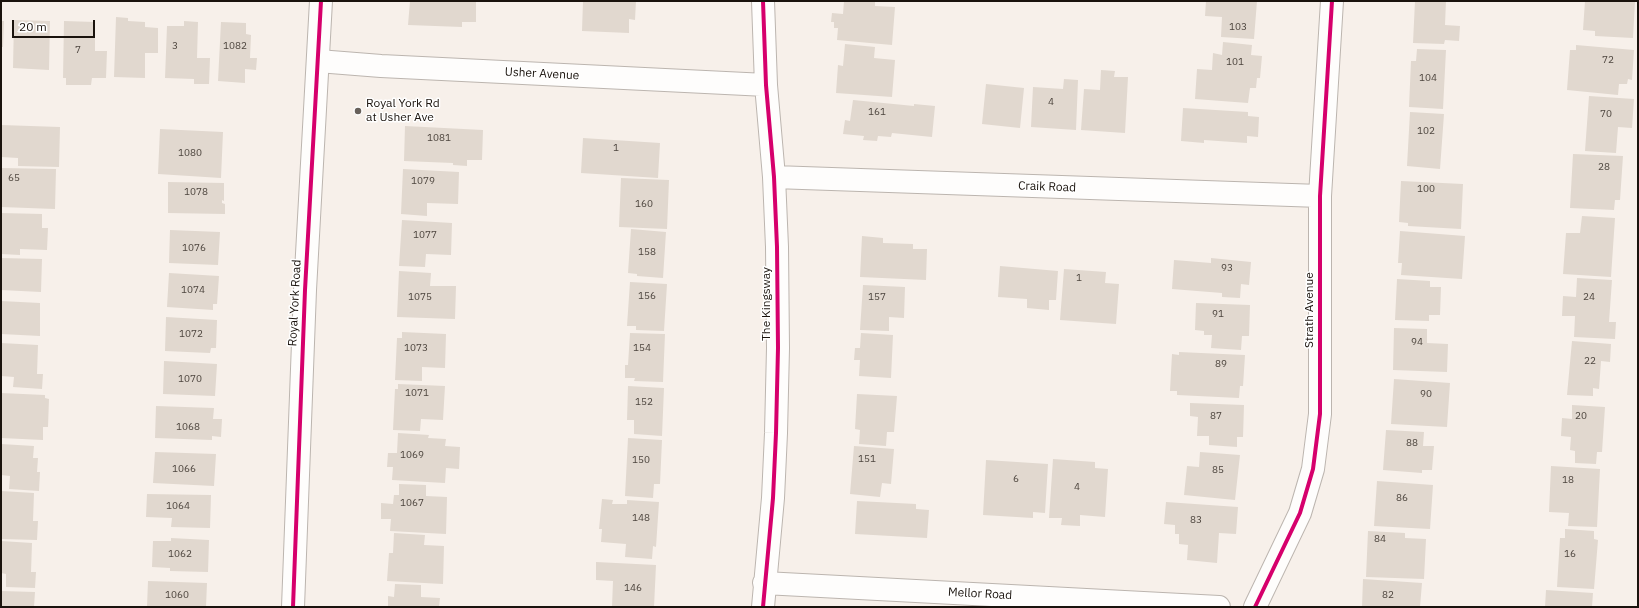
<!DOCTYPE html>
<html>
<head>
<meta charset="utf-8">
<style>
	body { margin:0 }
	#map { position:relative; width:1639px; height:608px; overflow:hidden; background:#f7f0ea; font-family:"IBM Plex Sans",sans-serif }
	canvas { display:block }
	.frame { position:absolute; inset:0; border:2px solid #1a130d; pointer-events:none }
	.scale { position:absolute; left:12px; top:20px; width:83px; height:18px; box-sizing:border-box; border:2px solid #1a130d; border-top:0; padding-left:5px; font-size:12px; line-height:14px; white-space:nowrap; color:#1a130d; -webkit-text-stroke:3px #fff; paint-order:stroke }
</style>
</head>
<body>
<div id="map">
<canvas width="1639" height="608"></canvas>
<div class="frame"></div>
<div class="scale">20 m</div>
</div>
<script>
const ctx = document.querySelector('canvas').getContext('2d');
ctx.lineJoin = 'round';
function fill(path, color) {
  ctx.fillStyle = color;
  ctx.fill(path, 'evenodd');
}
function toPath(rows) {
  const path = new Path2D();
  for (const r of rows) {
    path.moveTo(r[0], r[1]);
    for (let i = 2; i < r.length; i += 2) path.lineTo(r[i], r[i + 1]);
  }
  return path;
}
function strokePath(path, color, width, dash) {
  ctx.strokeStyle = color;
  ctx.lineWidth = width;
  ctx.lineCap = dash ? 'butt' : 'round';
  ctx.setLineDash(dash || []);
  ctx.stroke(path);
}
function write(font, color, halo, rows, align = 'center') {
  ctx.font = font + ' "IBM Plex Sans",sans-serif';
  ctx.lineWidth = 3;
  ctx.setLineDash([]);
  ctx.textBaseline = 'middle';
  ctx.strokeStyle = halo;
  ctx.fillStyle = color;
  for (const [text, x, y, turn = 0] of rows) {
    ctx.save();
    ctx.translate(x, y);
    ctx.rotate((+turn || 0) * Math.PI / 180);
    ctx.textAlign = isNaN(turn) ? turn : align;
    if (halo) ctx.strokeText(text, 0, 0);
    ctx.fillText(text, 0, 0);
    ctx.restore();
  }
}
fill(toPath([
	[410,1,476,1,476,22,462,22,462,27,408,25],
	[583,1,636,1,635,20,629,19,629,33,582,31],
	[844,1,875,1,875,6,895,7,892,45,837,40,838,28,834,28,834,22,831,22,832,13,843,14],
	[1206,1,1257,1,1254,39,1221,37,1222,17,1205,16],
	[1415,1,1446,1,1445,25,1460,26,1459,41,1445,40,1444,44,1413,43],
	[1585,1,1635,1,1633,38,1595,36,1595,31,1583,30],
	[116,17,128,18,128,21,145,22,145,27,158,28,158,53,145,53,145,78,114,77],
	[14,20,50,21,49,70,13,68],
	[1,21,4,21,3,47,1,47],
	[64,21,95,22,95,51,107,51,106,78,92,78,91,85,66,85,66,78,63,78],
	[184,21,198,22,197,58,210,58,209,84,194,84,194,79,165,78,167,26,184,26],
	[221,22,246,23,246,34,251,35,250,58,257,58,256,70,245,69,245,83,218,81],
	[1223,42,1252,45,1251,55,1262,56,1260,78,1257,78,1256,88,1250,88,1248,103,1195,99,1197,69,1212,70,1213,53,1222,55],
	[845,44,875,47,874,58,895,60,892,97,836,93,838,65,843,66],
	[1576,45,1634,50,1632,80,1628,79,1627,84,1619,84,1618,95,1567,90,1570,50,1576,50],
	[1417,49,1446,50,1443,109,1409,107,1411,61,1416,61],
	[1101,70,1115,71,1114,77,1128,77,1125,133,1081,130,1084,89,1100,90],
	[1064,79,1078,80,1076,130,1031,127,1033,87,1063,89],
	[986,84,1024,88,1020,128,982,124],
	[1589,96,1634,99,1632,128,1618,127,1616,153,1585,151],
	[853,100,914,106,914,104,935,106,932,137,892,133,891,137,878,136,877,141,863,140,864,136,843,134,845,120,850,121],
	[1183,108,1248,112,1248,116,1259,117,1258,137,1247,136,1247,143,1204,140,1204,143,1181,141],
	[1410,112,1444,114,1440,169,1407,166],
	[1,125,60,127,59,167,18,166,18,158,1,157],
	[405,126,483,130,482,160,467,160,467,166,453,165,453,163,404,161],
	[160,129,223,132,221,178,158,174],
	[583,138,660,143,658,178,581,173],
	[1573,154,1623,156,1620,200,1615,200,1614,210,1570,208],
	[1,168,56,169,55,209,1,207],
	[403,169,459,172,458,204,427,203,427,216,401,214],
	[621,178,669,180,667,229,619,227],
	[1401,181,1463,184,1461,229,1408,226,1408,223,1399,222],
	[168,182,224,183,224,201,222,200,222,203,225,204,225,214,168,213],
	[1,213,42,214,42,228,48,228,47,250,20,249,20,255,1,254],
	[1582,216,1615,218,1611,277,1563,274,1566,233,1580,233],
	[402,220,452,223,451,255,426,254,425,267,399,266],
	[631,229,666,232,663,278,637,276,637,274,628,273],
	[170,230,220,232,218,265,169,263],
	[1400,231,1465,236,1462,279,1401,275,1402,263,1398,263],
	[862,236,883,238,883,243,913,244,913,249,927,249,926,280,860,277],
	[1,258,42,259,41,292,1,290],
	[1211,258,1251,262,1249,285,1241,284,1240,298,1222,297,1222,293,1172,289,1174,260,1211,263],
	[1000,266,1058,271,1056,300,1049,300,1049,310,1027,308,1027,299,998,297],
	[1064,269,1106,272,1105,283,1119,284,1116,324,1060,320],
	[399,271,431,273,430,286,456,286,455,319,397,317],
	[169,273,219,276,217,304,213,304,213,310,167,307],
	[1577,278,1612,280,1609,322,1616,322,1615,339,1574,337,1575,316,1562,316,1563,296,1576,297],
	[1397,279,1430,281,1430,287,1441,287,1440,315,1429,315,1429,321,1395,320],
	[630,282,667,284,664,331,636,330,636,326,627,326],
	[863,285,905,287,904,318,889,317,889,331,860,330],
	[1,301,40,303,40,336,1,334],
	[1196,303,1250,305,1249,336,1242,336,1241,350,1211,348,1212,335,1204,335,1204,331,1195,330],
	[166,317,217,320,216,348,211,348,210,353,165,351],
	[1394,328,1427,329,1427,343,1448,344,1447,372,1393,370],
	[402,332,446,334,445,368,422,367,422,381,395,380,397,338,402,338],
	[630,333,665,334,663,382,634,381,635,378,625,378,625,365,628,365],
	[861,333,893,335,891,378,859,376,860,360,854,360,855,348,860,348],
	[1572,341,1611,344,1610,362,1601,361,1599,389,1593,388,1593,396,1567,395],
	[1,343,38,345,37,374,43,374,42,389,13,387,14,377,1,376],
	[1179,352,1245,355,1243,386,1240,386,1239,398,1177,395,1177,391,1170,391,1172,354,1179,355],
	[164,361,217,364,215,396,163,394],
	[1394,379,1450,383,1447,427,1391,424],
	[398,384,445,386,443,420,421,419,420,431,393,430,395,389,398,389],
	[628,386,664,388,662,436,634,434,634,420,627,420],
	[1,393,45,395,45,398,49,399,48,427,43,427,43,440,1,438],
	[857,394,897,396,894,432,887,432,886,446,859,444,860,430,855,429],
	[1190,403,1244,405,1243,437,1237,437,1237,447,1209,445,1209,436,1197,436,1198,417,1190,416],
	[1572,405,1605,407,1602,452,1597,452,1596,464,1575,463,1575,451,1570,450,1571,437,1561,436,1562,418,1572,419],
	[156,406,214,408,213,419,222,419,221,437,212,436,212,440,155,438],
	[1386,430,1424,432,1423,446,1434,446,1432,470,1422,470,1422,473,1383,470],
	[398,433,429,435,428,438,446,439,445,446,460,447,459,469,446,468,445,483,392,480,393,467,387,467,388,453,397,453],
	[628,438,662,440,660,484,654,484,653,498,625,496],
	[1,444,34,446,33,458,38,458,37,472,40,472,39,491,9,489,10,476,1,475],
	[854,446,894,449,891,484,882,483,880,497,850,494],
	[155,452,216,454,214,486,153,483],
	[1200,452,1240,455,1235,500,1184,495,1187,466,1199,467],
	[1053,459,1095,462,1095,468,1108,469,1105,517,1080,515,1080,526,1061,525,1062,518,1049,518],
	[986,460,1048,464,1045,513,1033,512,1033,518,983,515],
	[1551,466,1600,469,1597,527,1568,526,1569,513,1549,512],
	[1377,481,1433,485,1430,529,1374,526],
	[399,484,426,485,426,496,447,497,446,534,390,531,391,519,381,519,381,503,393,504,394,495,399,495],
	[1,491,34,493,33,521,38,521,37,540,1,539],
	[147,494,211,495,210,528,171,527,172,518,146,517],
	[602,499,613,500,612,504,627,504,627,500,659,502,656,547,653,546,652,559,625,557,626,544,601,542,602,529,599,529],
	[857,501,916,504,916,509,929,510,927,538,855,534],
	[1166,502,1238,507,1236,534,1219,533,1217,563,1187,560,1188,545,1179,544,1179,534,1175,534,1175,525,1164,524],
	[1565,529,1594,531,1594,539,1598,540,1594,589,1557,587,1560,538,1565,538],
	[1368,531,1405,533,1405,538,1426,539,1424,579,1366,577],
	[394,533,425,535,424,545,444,546,443,584,387,581,389,553,393,553],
	[171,538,209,540,208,572,170,571,170,568,152,567,153,541,171,541],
	[1,541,32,543,31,572,36,572,35,588,6,587,6,574,1,573],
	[596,562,656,565,654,607,612,607,613,581,596,580],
	[1363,579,1422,583,1420,607,1362,607],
	[148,581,207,583,206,607,147,607],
	[395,584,421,585,421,597,440,598,439,607,388,607,388,596,394,597],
	[1546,590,1593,593,1592,607,1545,607],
	[1,591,35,592,34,607,1,607]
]), '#e1d8cf');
const minor = toPath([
	[318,61,381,66,766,85],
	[774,177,1320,196],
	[764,583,1219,607],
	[763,607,773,498,776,433,778,348,777,247,774,177,766,85,763,1],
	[1255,607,1300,513,1313,469,1320,414,1320,196,1332,1]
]);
const major = toPath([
	[293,607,305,290,321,1]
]);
strokePath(minor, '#bcb5af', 24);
strokePath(major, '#bcb5af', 24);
strokePath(minor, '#fefdfc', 22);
strokePath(major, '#fefdfc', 22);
strokePath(toPath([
	[293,607,305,290,321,1],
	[763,607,773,498,776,433,778,348,777,247,774,177,766,85,763,1],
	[1255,607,1300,513,1313,469,1320,414,1320,196,1332,1]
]), '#d6006c', 4);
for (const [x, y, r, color] of [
	[358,111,4,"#67605a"]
]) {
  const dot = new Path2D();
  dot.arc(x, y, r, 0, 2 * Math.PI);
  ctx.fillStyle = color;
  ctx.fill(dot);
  strokePath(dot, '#fff', 1.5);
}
write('10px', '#4d453e', null, [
	["103",1238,27],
	["3",175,46],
	["1082",235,46],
	["7",78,50],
	["72",1608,60],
	["101",1235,62],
	["104",1428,78],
	["4",1051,102],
	["161",877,112],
	["70",1606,114],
	["102",1426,131],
	["1081",439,138],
	["1",616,148],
	["1080",190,153],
	["28",1604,167],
	["65",14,178],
	["1079",423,181],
	["100",1426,189],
	["1078",196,192],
	["160",644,204],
	["1077",425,235],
	["1076",194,248],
	["158",647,252],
	["93",1227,268],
	["1",1079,278],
	["1074",193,290],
	["156",647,296],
	["1075",420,297],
	["157",877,297],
	["24",1589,297],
	["91",1218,314],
	["1072",191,334],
	["94",1417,342],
	["1073",416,348],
	["154",642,348],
	["22",1590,361],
	["89",1221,364],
	["1070",190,379],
	["1071",417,393],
	["90",1426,394],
	["152",644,402],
	["87",1216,416],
	["20",1581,416],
	["1068",188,427],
	["88",1412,443],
	["1069",412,455],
	["151",867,459],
	["150",641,460],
	["1066",184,469],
	["85",1218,470],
	["6",1016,479],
	["18",1568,480],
	["4",1077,487],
	["86",1402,498],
	["1067",412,503],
	["1064",178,506],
	["148",641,518],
	["83",1196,520],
	["84",1380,539],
	["1062",180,554],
	["16",1570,554],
	["146",633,588],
	["1060",177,595],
	["82",1388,595]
]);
write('12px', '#1a130d', '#fff', [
	["Usher Avenue",542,74,3],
	["Craik Road",1047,187,2],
	["Royal York Road",295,303,-87],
	["The Kingsway",767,304,-90],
	["Strath Avenue",1310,310,-90],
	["Mellor Road",980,594,3]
]);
write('12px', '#1a130d', '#fff', [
	["Royal York Rd",366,104],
	["at Usher Ave",366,118]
], 'left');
</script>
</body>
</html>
